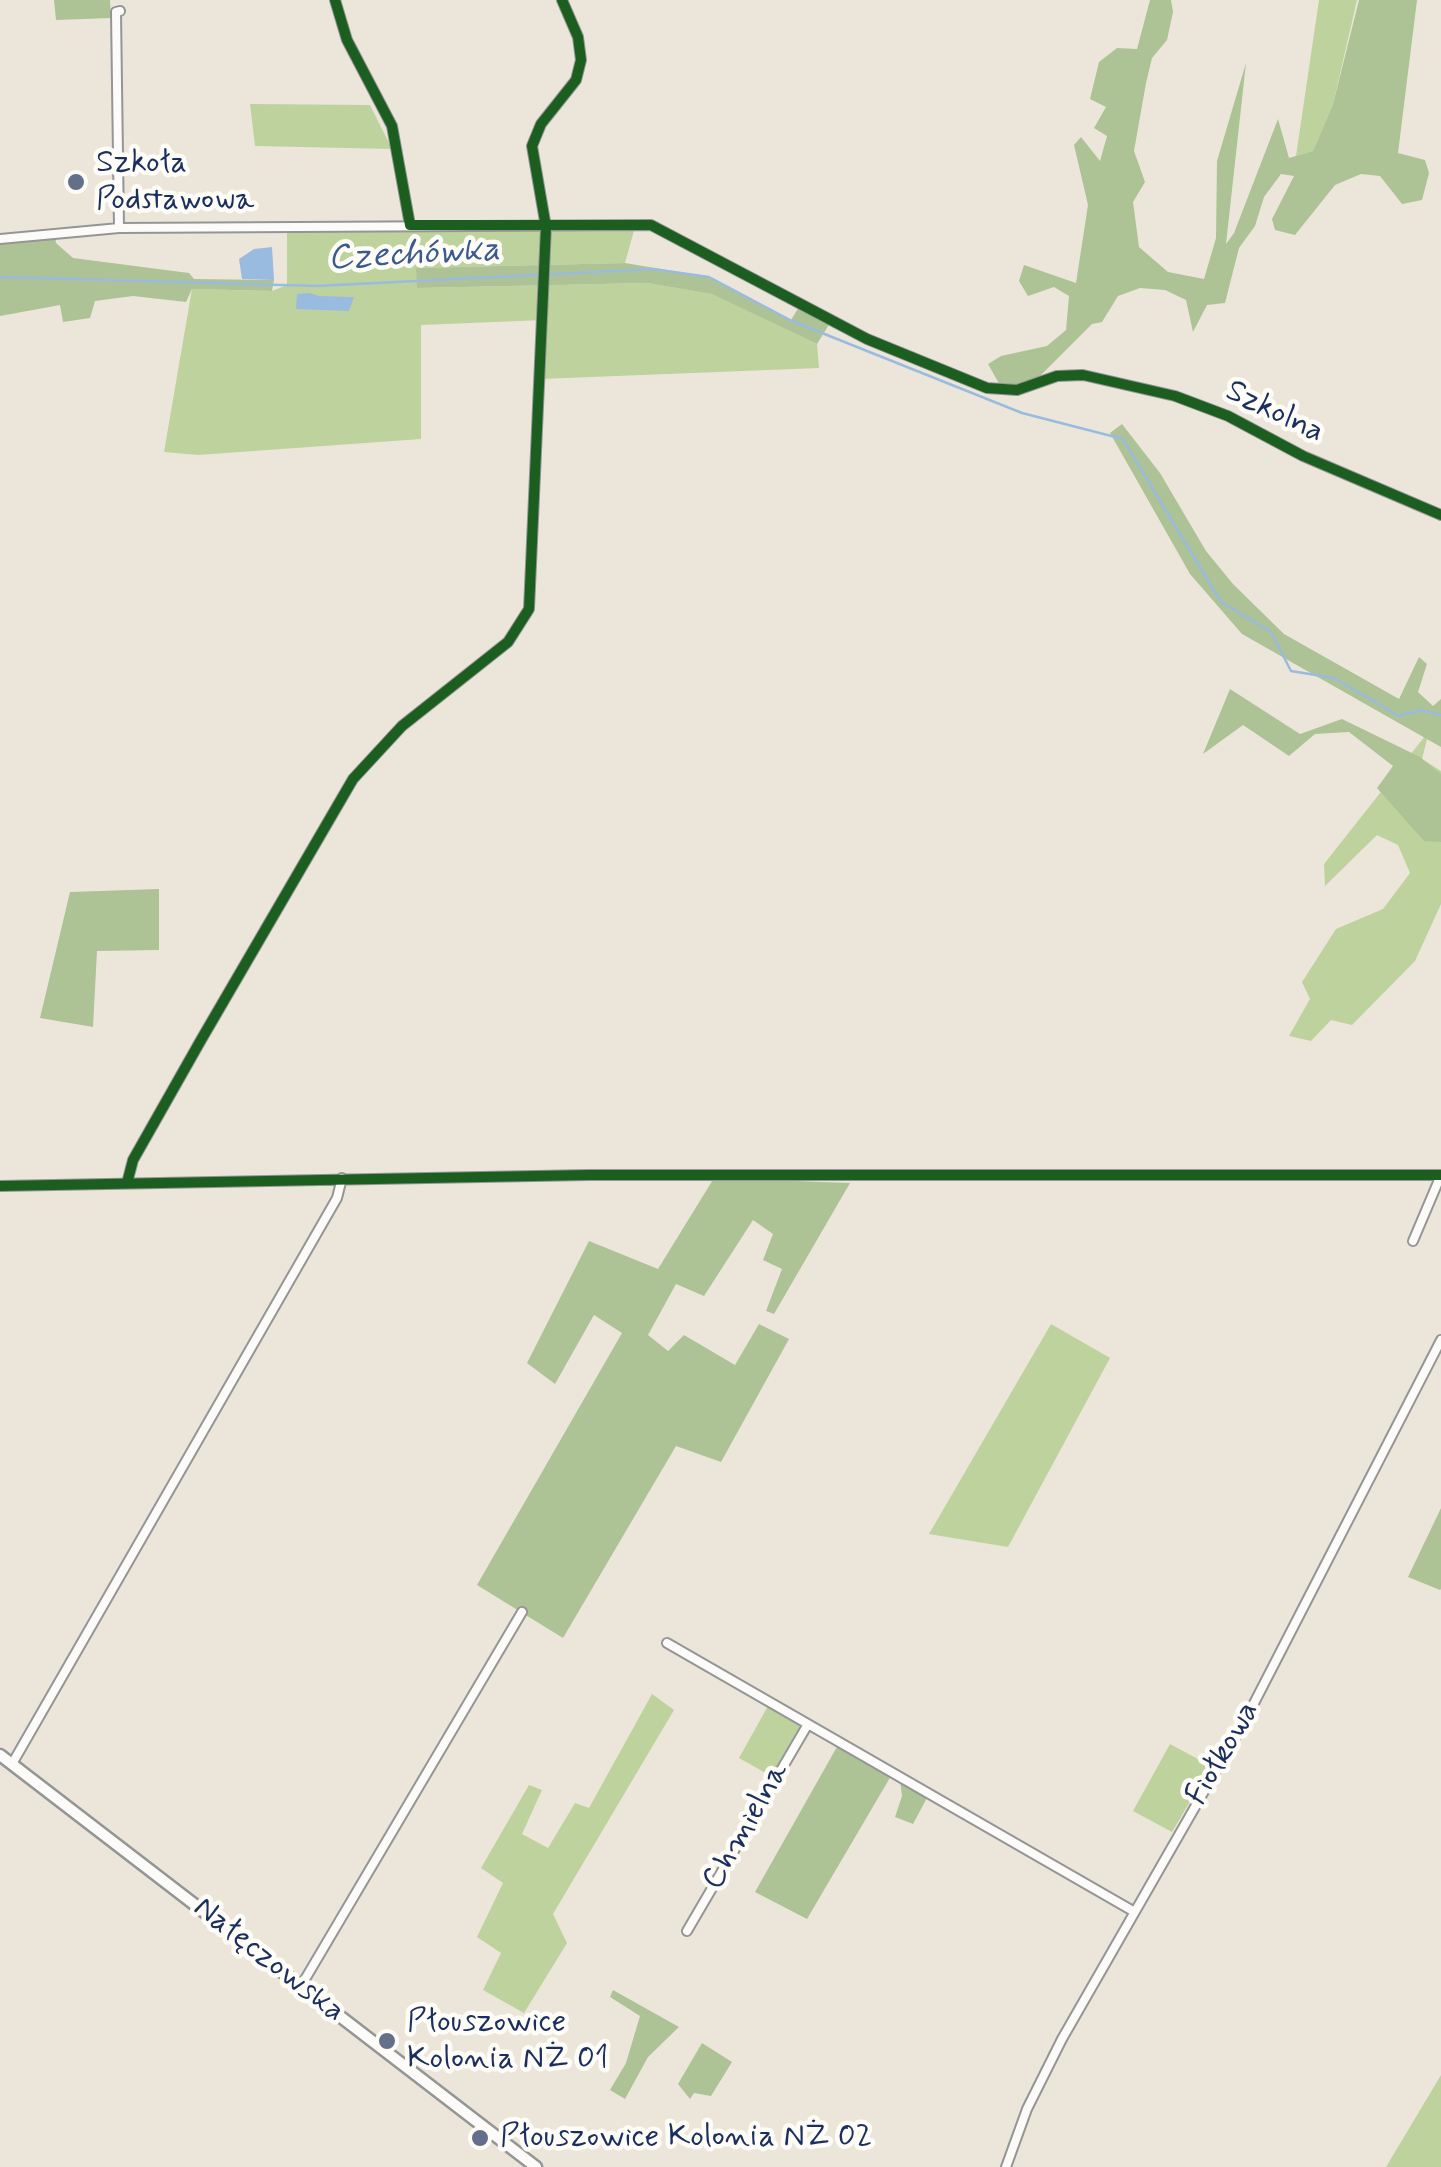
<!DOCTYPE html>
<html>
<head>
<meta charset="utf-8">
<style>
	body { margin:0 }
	canvas { display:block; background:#ebe6d9 }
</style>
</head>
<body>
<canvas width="1441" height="2167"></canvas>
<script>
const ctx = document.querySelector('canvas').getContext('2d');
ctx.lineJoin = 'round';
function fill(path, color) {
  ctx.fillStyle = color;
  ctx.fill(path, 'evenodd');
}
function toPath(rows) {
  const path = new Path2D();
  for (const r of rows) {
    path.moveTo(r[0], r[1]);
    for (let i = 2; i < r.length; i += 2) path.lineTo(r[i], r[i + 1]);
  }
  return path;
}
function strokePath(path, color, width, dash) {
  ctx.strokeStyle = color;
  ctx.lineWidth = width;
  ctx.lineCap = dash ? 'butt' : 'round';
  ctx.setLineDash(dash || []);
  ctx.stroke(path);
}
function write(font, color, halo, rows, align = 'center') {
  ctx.font = font + ' Mynerve,sans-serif';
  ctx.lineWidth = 9;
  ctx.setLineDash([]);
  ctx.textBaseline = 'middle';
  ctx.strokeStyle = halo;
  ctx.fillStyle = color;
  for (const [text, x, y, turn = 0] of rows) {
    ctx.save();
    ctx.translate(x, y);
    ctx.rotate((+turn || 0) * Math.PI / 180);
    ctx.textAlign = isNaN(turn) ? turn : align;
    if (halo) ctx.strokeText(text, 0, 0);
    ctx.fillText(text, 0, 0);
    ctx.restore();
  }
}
fill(toPath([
	[1319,0,1357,0,1333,104,1313,151,1296,156],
	[250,104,370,105,392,149,255,146],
	[287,225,413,230,635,227,625,263,417,268,417,288,647,283,713,294,817,344,819,368,541,379,544,320,421,325,421,439,198,455,164,452,192,289,272,291,287,285],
	[1429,731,1422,759,1441,771,1441,904,1415,961,1352,1025,1331,1020,1311,1041,1289,1036,1310,999,1302,982,1336,929,1383,909,1410,873,1398,845,1377,835,1325,886,1324,864],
	[1051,1324,1110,1358,1008,1547,929,1534],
	[652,1694,674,1710,553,1914,567,1943,524,2013,483,1990,501,1953,477,1937,503,1883,481,1868,529,1785,542,1790,522,1834,548,1848,575,1803,589,1808],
	[768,1706,801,1724,771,1776,739,1758],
	[1170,1744,1211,1766,1172,1832,1133,1811],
	[1441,2075,1441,2167,1386,2167]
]), '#bed29e');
fill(toPath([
	[54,0,110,0,111,18,56,20],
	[1150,0,1171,0,1173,12,1167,40,1152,58,1146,83,1134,151,1145,182,1133,202,1139,247,1168,272,1204,279,1216,238,1217,161,1246,63,1226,244,1234,233,1278,119,1289,158,1313,151,1333,104,1359,0,1417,0,1398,153,1425,160,1429,173,1422,200,1402,204,1380,176,1361,174,1335,185,1295,235,1275,230,1272,219,1294,176,1281,174,1264,197,1255,226,1239,248,1225,303,1207,305,1193,332,1186,300,1165,290,1140,288,1118,296,1102,322,1092,324,1035,381,1001,387,988,364,1001,356,1047,346,1066,330,1069,296,1054,287,1028,296,1019,281,1024,265,1076,283,1088,205,1074,145,1081,137,1100,161,1107,136,1094,128,1106,107,1090,99,1099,62,1117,48,1137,49],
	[55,235,56,243,73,258,189,273,194,279,274,280,272,291,192,289,186,302,133,296,95,301,90,318,63,322,60,305,0,316,0,242],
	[625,263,709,277,791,320,799,307,830,323,817,344,712,294,647,283,417,288,416,268],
	[1122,424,1160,473,1206,551,1233,584,1284,634,1399,699,1419,657,1427,664,1418,692,1433,706,1441,699,1441,747,1242,634,1190,574,1110,433],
	[1230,689,1300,734,1342,719,1420,757,1441,774,1441,842,1424,841,1377,788,1393,766,1349,732,1315,734,1289,756,1243,725,1203,754],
	[159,889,159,950,97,951,93,1027,40,1018,70,892],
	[714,1178,850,1183,774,1314,766,1311,782,1269,763,1260,773,1234,753,1220,704,1296,676,1284,648,1335,668,1351,684,1335,735,1365,759,1324,789,1339,721,1462,676,1446,563,1638,477,1585,622,1333,594,1315,555,1384,527,1363,589,1241,658,1269],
	[1441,1508,1441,1589,1440,1590,1408,1577],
	[838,1745,891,1776,807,1919,755,1892],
	[900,1780,928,1796,913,1824,895,1817,902,1796],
	[613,1990,679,2027,648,2057,625,2099,610,2090,626,2063,640,2016,610,1997],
	[702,2043,732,2062,711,2096,694,2093,690,2099,678,2084]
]), '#adc396');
fill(toPath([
	[272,247,274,280,242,279,239,259,254,249],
	[310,293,319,296,354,297,349,311,296,309,297,294]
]), '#9abbe0');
strokePath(toPath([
	[0,277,317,286,653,269,709,277,792,321,1022,413,1123,439,1221,602,1271,632,1291,671,1334,678,1399,716,1421,710,1441,715]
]), '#9abbe0', 2.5);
const minor = toPath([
	[335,0,347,40,392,126,410,225],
	[119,228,116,12,120,11],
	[0,239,119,228,651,225,867,339,987,388,1017,390,1057,376,1083,375,1175,396,1228,416,1303,456,1441,515],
	[127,1183,133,1160,201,1040,353,779,402,726,508,642,529,609,546,227,532,146,541,124,576,80,581,60,578,37,562,0],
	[0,1186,588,1175,1441,1175],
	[1413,1241,1441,1175],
	[667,1643,1133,1911],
	[12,1764,337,1198,342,1178],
	[687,1931,808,1724],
	[301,1986,522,1612],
	[1006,2167,1027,2109,1062,2039,1250,1711,1441,1340]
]);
const secondary = toPath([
	[0,1755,536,2167]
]);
strokePath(minor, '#949595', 12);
strokePath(secondary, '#949595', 15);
strokePath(minor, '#fcfbf9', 8);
strokePath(secondary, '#fcfbf9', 10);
strokePath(toPath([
	[335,0,347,40,392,126,410,225,651,225,867,339,987,388,1017,390,1057,376,1083,375,1175,396,1228,416,1303,456,1441,515],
	[127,1183,133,1160,201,1040,353,779,402,726,508,642,529,609,546,227,532,146,541,124,576,80,581,60,578,37,562,0],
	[0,1186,588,1175,1441,1175]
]), '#1b5e20', 10);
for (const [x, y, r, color] of [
	[76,182,10,"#646f89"],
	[387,2041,10,"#646f89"],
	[480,2138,10,"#646f89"]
]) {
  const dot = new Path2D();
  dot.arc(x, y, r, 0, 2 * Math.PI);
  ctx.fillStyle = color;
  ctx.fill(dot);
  strokePath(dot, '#fdfcf7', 4);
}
write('32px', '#1b2f5e', '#fdfcf7', [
	["Szkoła",96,164],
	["Podstawowa",96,201],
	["Płouszowice",407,2023],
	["Kolonia NŻ 01",407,2060],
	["Płouszowice Kolonia NŻ 02",500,2138]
], 'left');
write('32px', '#1b2f5e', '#fdfcf7', [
	["Szkolna",1274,413,26],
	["Fiołkowa",1224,1754,-60],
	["Chmielna",747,1827,-60],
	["Nałęczowska",268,1961,38]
]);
write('italic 35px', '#3b5a8d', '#fdfcf7', [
	["Czechówka",414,256,-3]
]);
</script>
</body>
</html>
